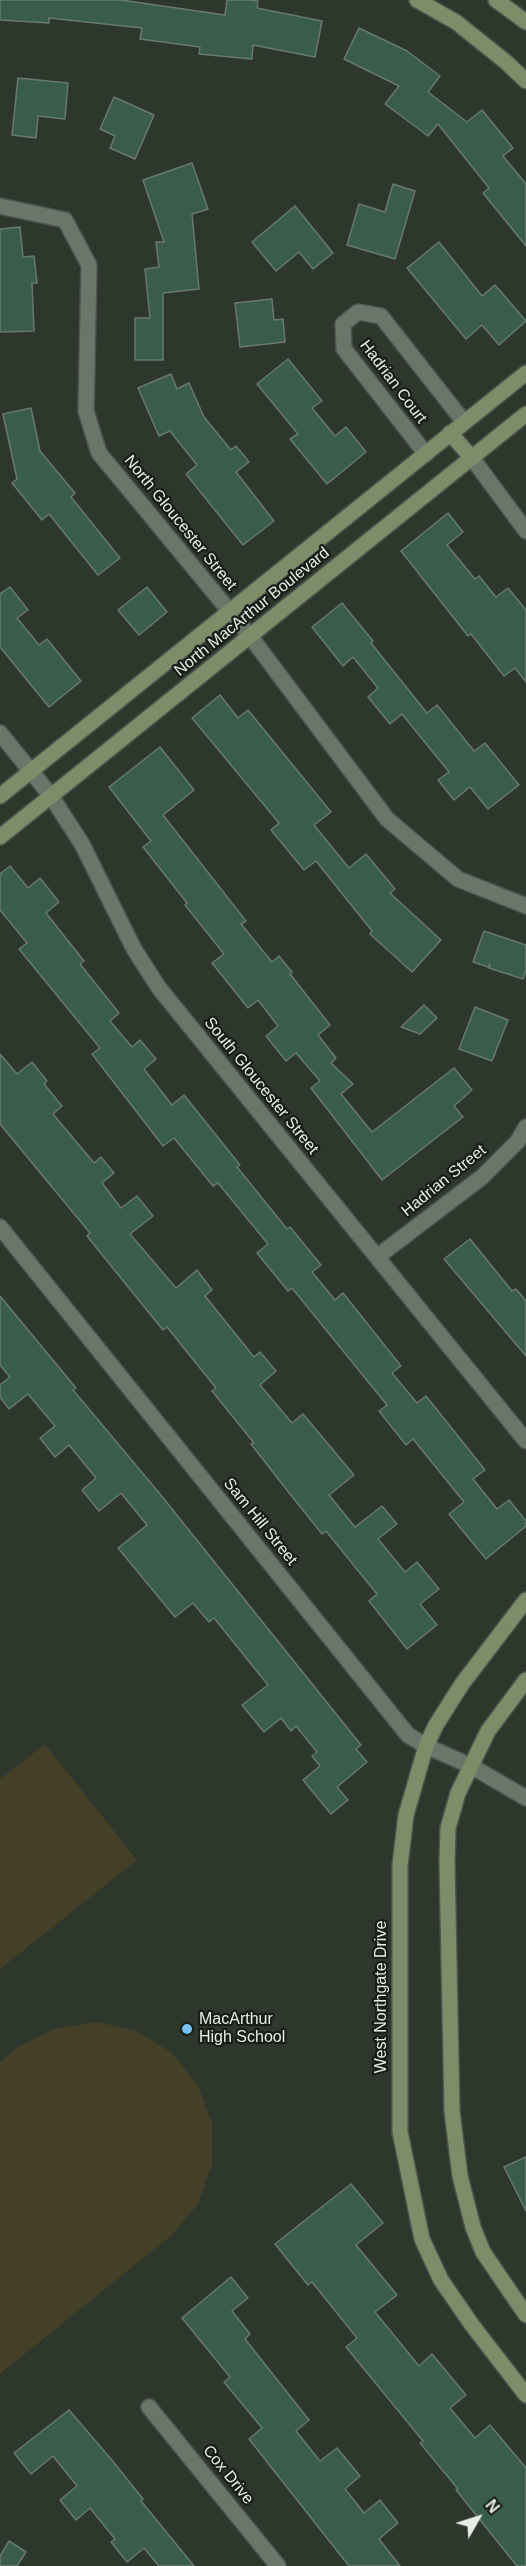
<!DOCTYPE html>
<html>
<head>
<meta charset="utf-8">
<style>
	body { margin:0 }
	#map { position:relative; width:526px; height:2566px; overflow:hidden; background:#2d372c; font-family:Helvetica,sans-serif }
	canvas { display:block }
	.north { position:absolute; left:448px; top:2488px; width:60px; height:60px; -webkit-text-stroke:4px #181d18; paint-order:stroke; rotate:51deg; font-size:16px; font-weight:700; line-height:24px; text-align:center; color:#e8eee7 }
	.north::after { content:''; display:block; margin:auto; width:21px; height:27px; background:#e8eee7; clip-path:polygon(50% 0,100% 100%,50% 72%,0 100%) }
</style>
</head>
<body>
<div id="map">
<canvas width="526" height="2566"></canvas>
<div class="north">N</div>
</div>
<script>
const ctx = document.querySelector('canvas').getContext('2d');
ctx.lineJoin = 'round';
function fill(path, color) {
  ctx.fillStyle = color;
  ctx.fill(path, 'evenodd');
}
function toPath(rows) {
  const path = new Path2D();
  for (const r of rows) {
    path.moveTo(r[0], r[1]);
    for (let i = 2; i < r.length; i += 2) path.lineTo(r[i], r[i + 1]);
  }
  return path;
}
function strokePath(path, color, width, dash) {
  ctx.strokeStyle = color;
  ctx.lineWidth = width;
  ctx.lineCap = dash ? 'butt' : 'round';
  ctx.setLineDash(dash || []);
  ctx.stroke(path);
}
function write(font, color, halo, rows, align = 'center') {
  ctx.font = font + ' Helvetica,sans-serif';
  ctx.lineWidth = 4.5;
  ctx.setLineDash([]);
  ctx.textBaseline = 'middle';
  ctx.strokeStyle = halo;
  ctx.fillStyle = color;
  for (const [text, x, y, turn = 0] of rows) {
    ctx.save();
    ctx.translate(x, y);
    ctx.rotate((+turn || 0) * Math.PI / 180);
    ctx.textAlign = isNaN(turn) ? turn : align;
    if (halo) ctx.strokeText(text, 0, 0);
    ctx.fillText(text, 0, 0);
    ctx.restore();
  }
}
fill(toPath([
	[45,1744,137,1860,0,1969,0,1779],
	[97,2022,137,2031,172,2053,198,2085,212,2123,212,2165,198,2204,172,2235,0,2374,0,2062,19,2046,56,2028]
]), '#434027');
const building = toPath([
	[0,0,121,0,225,15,227,0,249,0,258,1,257,8,322,21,315,57,253,45,252,59,199,54,200,47,140,39,142,28,49,18,49,23,0,20,0,0],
	[359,28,407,51,440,76,428,92,467,122,482,110,513,148,503,156,526,184,526,246,483,193,489,188,438,124,428,136,385,104,399,86,344,59,359,28],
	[18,78,68,83,65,119,38,116,36,138,12,135,18,78],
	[114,97,154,115,135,159,110,148,115,136,100,129,114,97],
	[192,163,208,209,192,214,199,289,163,293,163,360,135,360,135,318,150,318,145,269,159,267,156,242,164,242,143,180,192,163],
	[393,184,415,191,395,259,347,245,359,204,385,212,393,184],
	[295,206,333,253,313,269,299,252,276,271,252,242,295,206],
	[20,227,23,257,34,256,37,283,32,283,34,331,0,332,0,229,20,227],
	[439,242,482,296,495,285,526,321,499,345,482,325,466,339,407,268,439,242],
	[272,299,274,320,283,319,285,342,240,347,235,303,272,299],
	[288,359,322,401,312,408,335,436,346,427,366,452,327,484,290,439,298,434,257,384,288,359],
	[171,374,177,389,189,383,204,417,231,450,236,446,249,462,236,472,274,521,243,545,186,474,197,465,170,431,159,436,138,388,171,374],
	[31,408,40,451,75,493,71,497,120,558,98,575,49,514,42,520,12,483,17,479,3,414,31,408],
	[448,513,463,532,447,545,475,579,479,576,496,597,508,588,526,610,526,682,515,668,504,676,471,634,468,636,401,551,448,513],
	[10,587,28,610,17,618,39,645,47,639,81,681,49,707,0,647,0,594,10,587],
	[147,587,167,612,139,635,118,610,147,587],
	[342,603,373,641,371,643,427,713,437,705,474,751,485,743,519,785,488,809,470,787,454,800,438,780,449,772,402,714,390,724,368,697,378,688,353,657,343,666,312,627,342,603],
	[220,695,238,718,248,710,331,812,314,825,349,868,366,854,395,889,390,893,441,940,412,972,370,934,372,931,316,861,304,870,271,830,279,823,192,718,220,695],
	[160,747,194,790,163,815,246,921,241,924,272,962,279,956,292,972,290,974,330,1025,318,1035,336,1058,331,1063,353,1084,341,1094,372,1132,454,1068,472,1090,454,1106,463,1117,382,1180,311,1088,320,1081,296,1053,286,1061,266,1036,278,1026,258,1000,248,1008,212,963,224,954,185,905,187,903,143,847,151,841,109,787,160,747],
	[10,866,28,888,40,878,59,902,46,913,84,961,80,964,119,1013,110,1021,132,1047,140,1040,156,1059,144,1069,172,1105,184,1095,240,1165,237,1167,287,1229,290,1227,321,1265,312,1272,335,1300,343,1293,401,1366,392,1373,417,1403,426,1396,442,1416,485,1470,473,1479,497,1509,509,1500,526,1521,526,1526,486,1559,449,1514,464,1502,413,1439,406,1445,379,1411,387,1405,292,1288,288,1291,257,1253,268,1244,218,1183,213,1186,174,1138,163,1146,92,1054,100,1048,19,949,27,943,0,910,0,874,10,866],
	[484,931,526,945,526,970,523,979,489,968,490,964,488,967,473,962,484,931],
	[424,1005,437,1018,420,1034,401,1027,424,1005],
	[475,1007,508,1020,492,1061,459,1049,475,1007],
	[0,1054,17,1074,32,1062,47,1081,44,1084,62,1106,53,1114,94,1163,101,1157,114,1173,102,1183,121,1208,137,1196,153,1216,130,1234,176,1288,197,1270,212,1290,205,1296,254,1357,260,1352,276,1371,260,1385,292,1423,303,1414,354,1475,329,1495,355,1527,382,1506,397,1524,378,1539,405,1572,417,1562,439,1589,420,1604,437,1625,407,1649,369,1601,377,1594,326,1531,322,1534,290,1494,251,1444,254,1443,212,1391,216,1388,167,1327,163,1330,116,1272,87,1236,90,1233,0,1124,0,1054],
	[470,1239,512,1291,516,1289,526,1301,526,1356,444,1259,470,1239],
	[0,1296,76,1388,73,1390,160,1494,361,1745,356,1749,367,1762,337,1787,348,1800,331,1814,303,1780,320,1766,312,1756,317,1752,296,1726,291,1731,281,1718,264,1732,242,1705,268,1685,214,1618,209,1622,193,1603,175,1617,118,1548,147,1525,121,1493,99,1511,82,1490,96,1478,69,1445,55,1457,40,1438,55,1426,28,1394,9,1409,0,1397,0,1385,10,1377,0,1365,0,1296],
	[526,2157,526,2211,504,2167,526,2157],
	[351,2184,383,2223,356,2245,397,2295,375,2312,419,2366,432,2354,466,2395,450,2408,475,2438,490,2425,526,2468,526,2566,517,2566,456,2490,458,2489,420,2443,423,2441,346,2347,357,2338,312,2282,308,2285,275,2244,351,2184],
	[231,2277,248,2298,232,2311,250,2334,245,2339,309,2420,296,2431,320,2461,337,2448,360,2476,345,2489,364,2513,380,2500,398,2523,379,2539,400,2566,349,2566,249,2439,262,2428,224,2382,230,2377,182,2318,231,2277],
	[69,2410,111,2459,143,2499,141,2501,194,2566,159,2566,144,2548,127,2562,111,2542,115,2539,90,2508,76,2520,60,2500,77,2486,53,2456,31,2474,14,2453,69,2410],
	[9,2541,26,2552,17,2566,0,2566,0,2556,9,2541]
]);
fill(building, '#3a5d4b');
strokePath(building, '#697970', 1.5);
const minor = toPath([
	[0,206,65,220,89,265,86,411,99,453,250,636,387,819,458,879,526,906],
	[426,454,344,349,343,324,358,312,381,316,464,422],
	[472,458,526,531],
	[0,733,51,796,82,844,134,949,159,988,526,1441],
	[0,1227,408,1735,426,1746,471,1766,526,1798],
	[377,1257,482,1177,518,1141,526,1127],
	[149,2407,278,2566]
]);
const secondary = toPath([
	[417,0,456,22,506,62,526,81],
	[496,0,526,22],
	[450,433,472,458],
	[0,796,526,373],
	[0,837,526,414],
	[526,1600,462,1684,436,1725,426,1746,406,1815,400,1865,400,2132,422,2239,441,2280,472,2325,526,2395],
	[526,1680,488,1731,458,1793,448,1828,447,1862,452,2111,460,2176,473,2227,483,2252,526,2315]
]);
strokePath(minor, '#4c544b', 18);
strokePath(secondary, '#4c544b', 18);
strokePath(minor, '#6b766a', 15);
strokePath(secondary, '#7d8c69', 15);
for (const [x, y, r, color] of [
	[187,2029,6,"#75c0f6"]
]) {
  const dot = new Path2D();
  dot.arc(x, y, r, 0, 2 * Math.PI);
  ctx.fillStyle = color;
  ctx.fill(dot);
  strokePath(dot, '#181d18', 2);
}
write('16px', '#e8eee7', '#181d18', [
	["Hadrian Court",393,382,53],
	["North Gloucester Street",180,523,51],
	["North MacArthur Boulevard",252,612,-39],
	["South Gloucester Street",261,1086,51],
	["Hadrian Street",444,1181,-39],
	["Sam Hill Street",260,1522,51],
	["West Northgate Drive",382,1997,-90],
	["Cox Drive",228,2475,51]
]);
write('16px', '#e8eee7', '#181d18', [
	["MacArthur",199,2020],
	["High School",199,2038]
], 'left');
</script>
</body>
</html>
